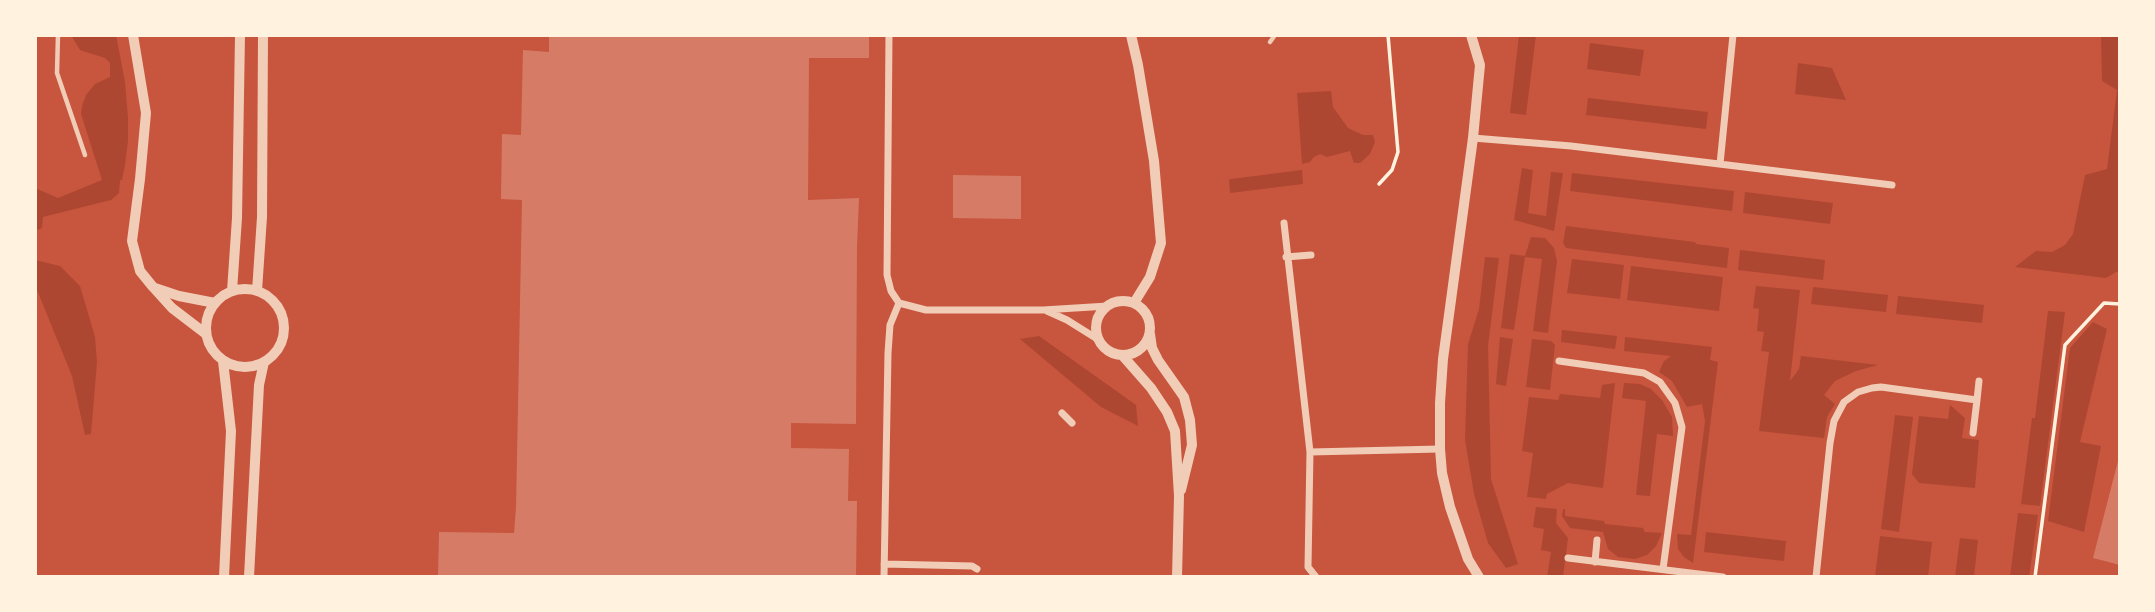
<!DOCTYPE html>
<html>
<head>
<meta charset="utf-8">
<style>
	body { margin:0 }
	#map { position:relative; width:2155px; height:612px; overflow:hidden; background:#c8553d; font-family:Roboto,sans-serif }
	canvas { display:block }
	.frame { position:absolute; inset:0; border:37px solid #fff3e0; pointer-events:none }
</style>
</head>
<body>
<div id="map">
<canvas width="2155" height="612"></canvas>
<div class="frame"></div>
</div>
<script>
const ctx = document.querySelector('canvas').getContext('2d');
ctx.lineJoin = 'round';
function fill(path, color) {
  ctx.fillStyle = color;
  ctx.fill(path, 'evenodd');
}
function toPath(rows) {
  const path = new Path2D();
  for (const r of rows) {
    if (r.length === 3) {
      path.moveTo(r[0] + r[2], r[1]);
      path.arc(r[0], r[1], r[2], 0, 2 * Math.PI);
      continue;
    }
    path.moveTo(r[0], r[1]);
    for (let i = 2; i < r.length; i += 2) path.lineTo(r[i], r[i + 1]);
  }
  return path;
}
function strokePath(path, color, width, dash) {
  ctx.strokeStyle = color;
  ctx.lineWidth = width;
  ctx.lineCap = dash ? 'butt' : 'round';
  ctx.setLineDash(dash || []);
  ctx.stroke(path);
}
fill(toPath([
	[71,35,116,35,125,82,128,118,128,141,125,165,122,180,120,180,119,193,111,200,43,217,42,228,35,231,35,188,58,198,102,180,81,114,82,106,86,95,95,84,110,77,110,63,105,58,80,50],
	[1519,35,1536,35,1526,115,1510,113],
	[2101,35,2120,35,2120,270,2106,278,2015,267,2036,251,2052,252,2065,245,2073,234,2085,175,2107,169,2117,90,2102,81],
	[1590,43,1644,50,1640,76,1587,69],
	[1798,63,1832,68,1846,100,1795,94],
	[1331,91,1333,107,1348,128,1363,135,1373,135,1375,142,1370,154,1360,163,1354,163,1350,151,1327,157,1320,154,1314,157,1310,162,1302,164,1297,93],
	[1588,98,1708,112,1706,129,1586,115],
	[1522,168,1533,170,1528,213,1546,216,1551,172,1563,173,1554,231,1514,220],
	[1302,170,1303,184,1230,193,1229,180,1231,179],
	[1572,173,1734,191,1732,211,1570,191],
	[1745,192,1833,203,1830,224,1743,213],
	[1566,226,1695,242,1696,244,1729,248,1727,268,1566,248,1563,243],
	[1531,237,1545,238,1554,248,1557,261,1548,333,1533,331,1542,259,1525,257,1514,330,1501,328,1510,254,1525,256],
	[1740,250,1825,260,1823,280,1738,270],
	[1485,257,1499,258,1488,346,1491,479,1518,564,1506,568,1488,543,1474,494,1465,440,1468,344,1479,309],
	[1572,259,1624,265,1620,299,1567,293],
	[35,260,60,266,80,286,95,337,97,362,91,434,85,435,72,376,37,290,35,290],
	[1631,266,1723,277,1719,311,1627,300],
	[1756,286,1800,290,1790,381,1799,369,1801,356,1878,365,1856,371,1835,381,1824,395,1835,404,1827,417,1824,438,1759,431,1769,352,1761,351,1764,332,1757,331,1759,309,1753,308],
	[1813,287,1888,295,1886,312,1811,304],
	[1898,296,1984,305,1982,323,1896,314],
	[2048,311,2065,312,2040,506,2021,504,2032,418,2035,418],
	[2093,322,2107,329,2080,442,2101,446,2084,532,2048,521,2070,348],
	[1562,330,1617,336,1615,349,1561,342],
	[1039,336,1136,405,1138,426,1101,407,1020,339],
	[1500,337,1513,339,1506,386,1496,384],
	[1625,337,1712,347,1710,360,1718,362,1693,563,1684,557,1678,549,1677,534,1691,535,1705,421,1702,404,1687,407,1672,381,1659,372,1664,361,1671,356,1624,351],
	[1532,339,1551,341,1555,345,1550,390,1526,387],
	[1615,383,1603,488,1568,483,1547,494,1546,499,1527,497,1533,453,1522,451,1529,397,1558,400,1560,394,1600,398,1602,385],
	[1624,383,1640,384,1651,389,1662,400,1672,417,1673,436,1657,434,1650,496,1636,495,1646,401,1622,398],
	[1950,405,1965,418,1962,438,1979,440,1975,488,1919,483,1912,474,1919,416,1948,419],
	[1895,415,1913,417,1899,532,1881,529],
	[1536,507,1557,509,1556,523,1568,538,1563,577,1547,577,1551,552,1541,550,1544,529,1533,527],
	[1563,509,1565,509,1565,516,1604,521,1605,524,1643,528,1645,532,1662,533,1656,546,1647,555,1635,559,1618,557,1608,549,1603,532,1570,528,1562,516],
	[2018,513,2038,515,2029,577,2010,577],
	[1706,532,1786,541,1784,561,1704,552],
	[1880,536,1932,542,1928,577,1875,577],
	[1960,538,1978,540,1974,577,1955,577]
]), '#ae4732');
fill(toPath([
	[549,35,869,35,869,58,809,58,808,200,859,198,857,247,856,424,791,423,791,448,849,449,848,501,857,501,856,577,438,577,439,532,514,533,516,508,522,200,501,199,502,134,521,135,523,50,549,52],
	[953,175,1021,176,1021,219,953,218],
	[2119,457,2120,458,2120,565,2093,558]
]), '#d67c66');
strokePath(toPath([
	[1379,184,1392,170,1398,152,1388,35],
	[2035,577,2065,345,2104,303,2120,304]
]), '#fff3e0', 3.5);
strokePath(toPath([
	[58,35,57,73,85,155],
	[1270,42,1275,35]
]), '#f1ccb7', 4.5);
strokePath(toPath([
	[889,35,887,275,891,291,899,303,926,310,1043,310,1108,306],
	[1473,138,1571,146,1892,185],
	[1720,164,1733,35],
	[1284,223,1310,452,1308,567,1316,577],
	[1286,257,1311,255],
	[1047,311,1067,320,1099,340],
	[1559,361,1644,373,1660,382,1675,403,1682,427,1663,569],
	[1062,413,1072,423],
	[1973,433,1977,400],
	[1310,452,1440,449],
	[1568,558,1723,577],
	[1595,562,1597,540],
	[884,564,972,566,977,569],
	[884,577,888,353,890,325,899,303],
	[1816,577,1830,443,1834,421,1844,402,1858,392,1872,388,1881,387,1977,400,1979,381]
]), '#f1ccb7', 7);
strokePath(toPath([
	[133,35,146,113,140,179,132,241,140,271,153,287,172,308,206,334],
	[1131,35,1138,65,1154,161,1161,243,1150,277,1134,303],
	[1471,35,1480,65,1473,138,1443,359,1440,403,1440,449,1442,473,1450,507,1468,559,1479,577],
	[155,288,179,296,215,303],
	[245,328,39],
	[232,291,237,218,240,35],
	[257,291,262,217,263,35],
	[1123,328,27],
	[1150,334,1152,348,1158,360,1184,397,1190,420,1192,445,1181,490],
	[1122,355,1151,388,1167,412,1175,431,1179,496,1177,577],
	[223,361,231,431,224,577],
	[249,577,259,385,264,362]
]), '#f1ccb7', 10);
</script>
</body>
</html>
